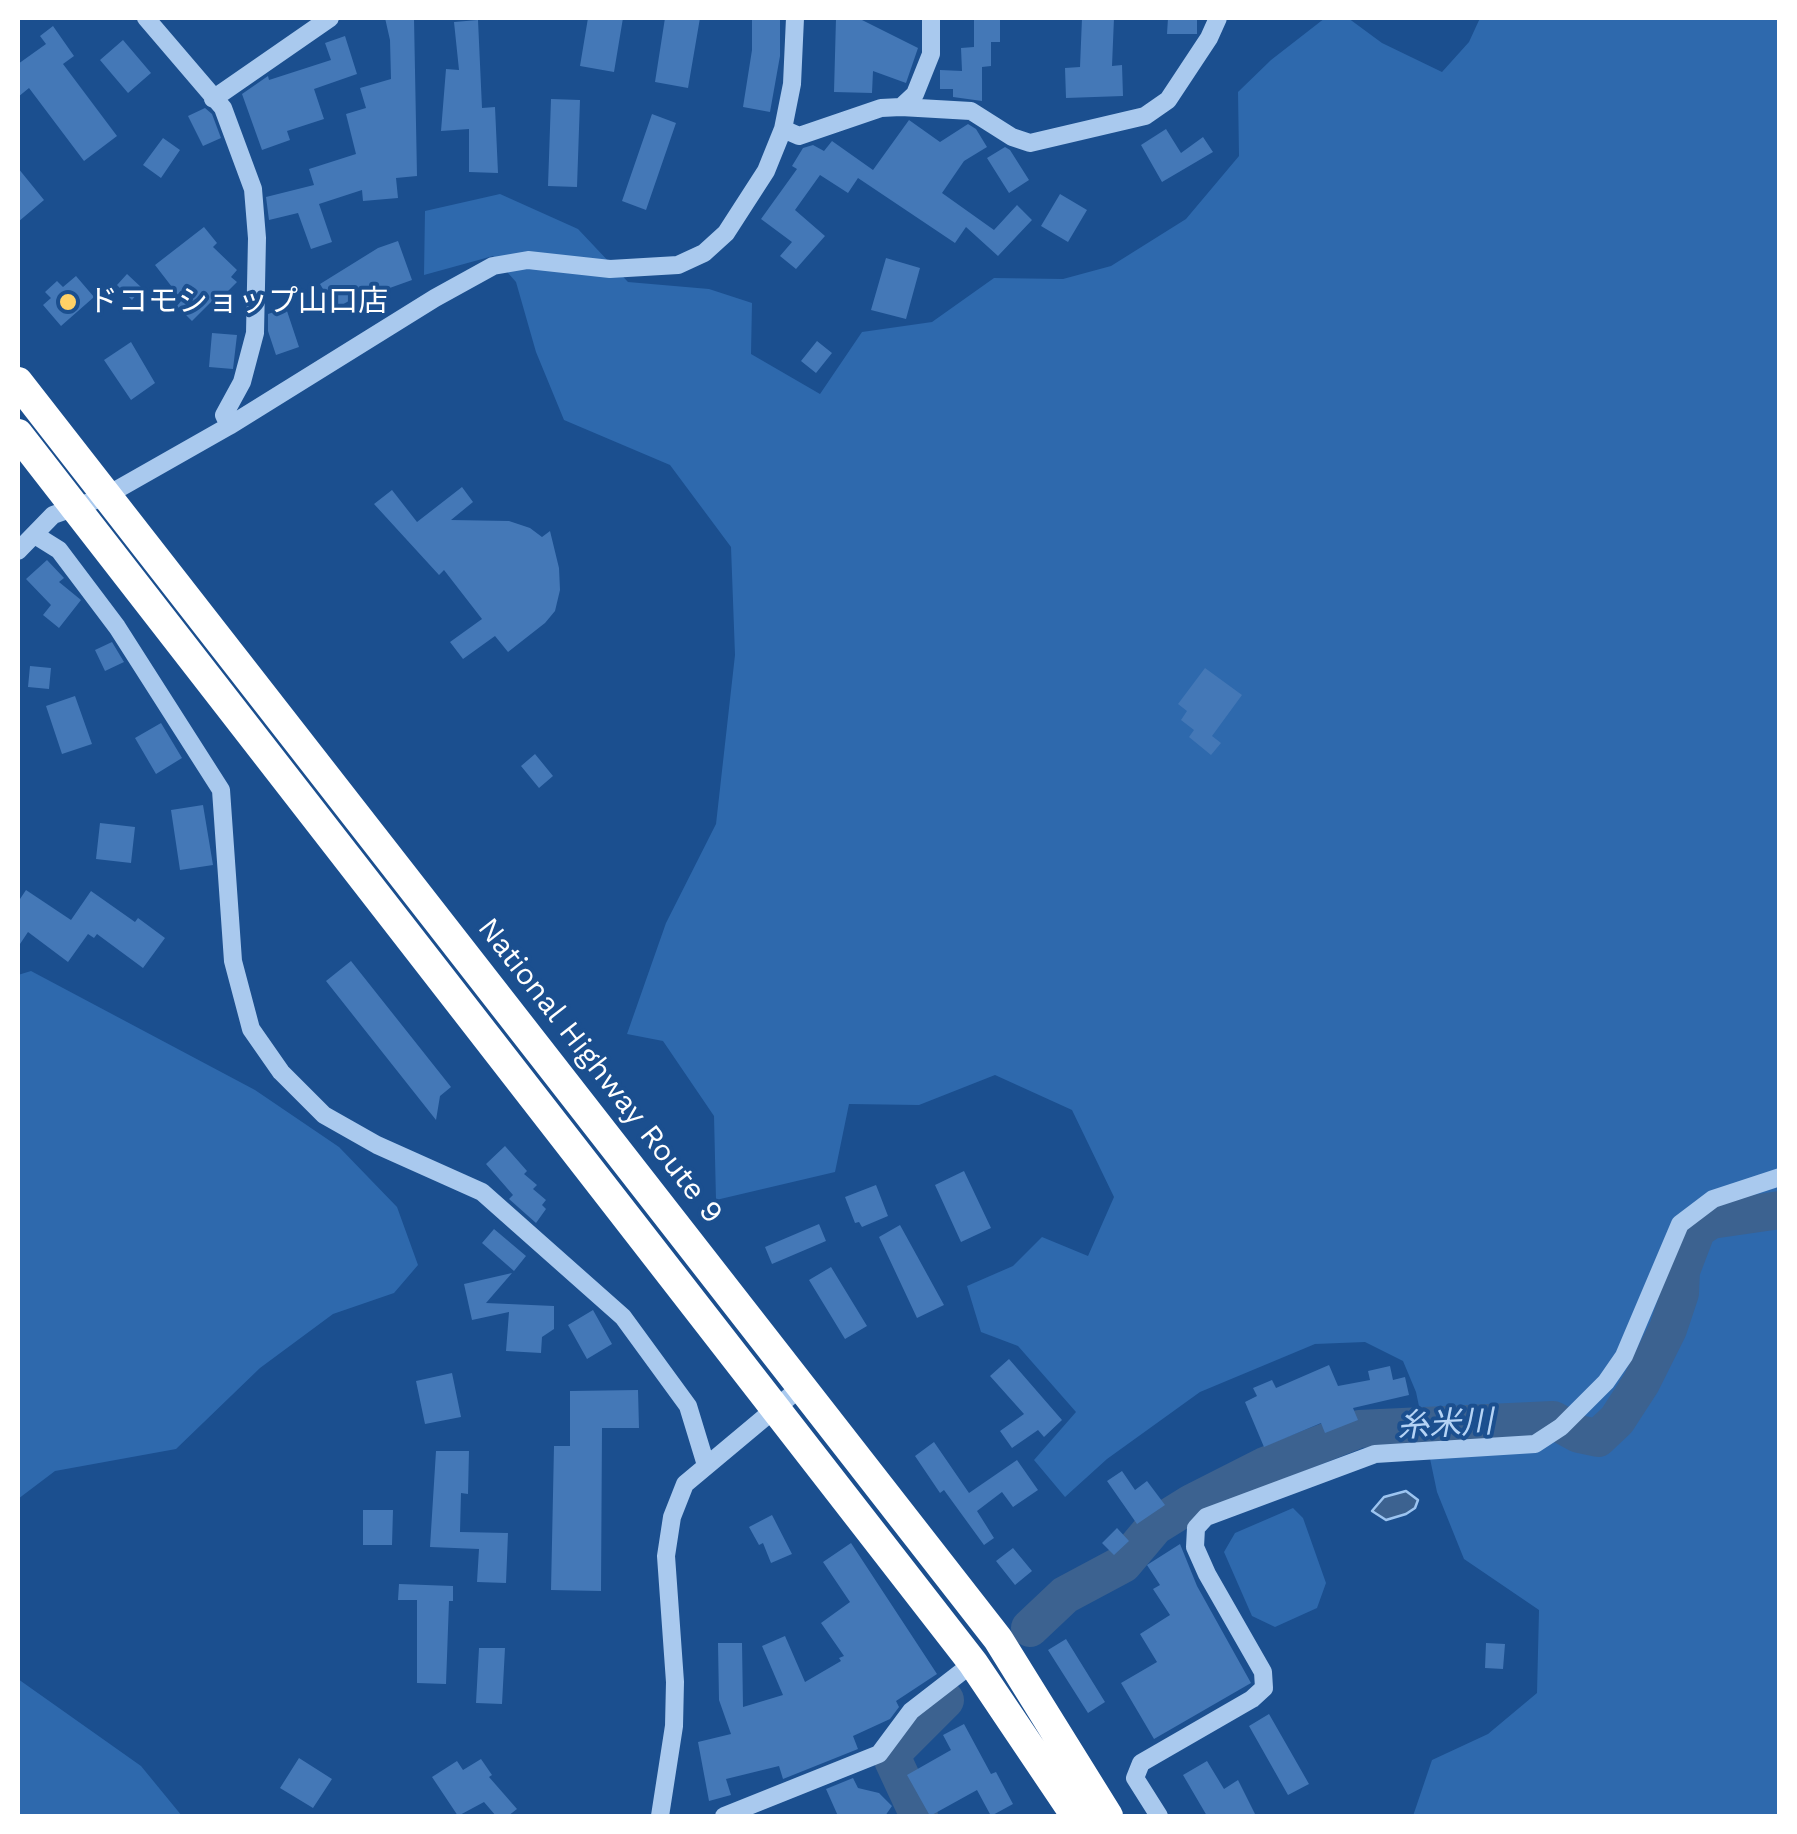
<!DOCTYPE html>
<html>
<head>
<meta charset="utf-8">
<style>
	body { margin:0 }
	#map { position:relative; width:1797px; height:1834px; overflow:hidden; background:#1b4f8f; font-family:"Work Sans",sans-serif }
	canvas { display:block }
	.frame { position:absolute; inset:0; border:20px solid #fff; pointer-events:none }
</style>
</head>
<body>
<div id="map">
<canvas width="1797" height="1834"></canvas>
<div class="frame"></div>
</div>
<script>
const ctx = document.querySelector('canvas').getContext('2d');
ctx.lineJoin = 'round';
function fill(path, color) {
  ctx.fillStyle = color;
  ctx.fill(path, 'evenodd');
}
function toPath(rows) {
  const path = new Path2D();
  for (const r of rows) {
    path.moveTo(r[0], r[1]);
    for (let i = 2; i < r.length; i += 2) path.lineTo(r[i], r[i + 1]);
  }
  return path;
}
function strokePath(path, color, width, dash) {
  ctx.strokeStyle = color;
  ctx.lineWidth = width;
  ctx.lineCap = dash ? 'butt' : 'round';
  ctx.setLineDash(dash || []);
  ctx.stroke(path);
}
function write(font, color, halo, rows, align = 'center') {
  ctx.font = font + ' "Work Sans","Noto Sans JP",sans-serif';
  ctx.lineWidth = 8;
  ctx.setLineDash([]);
  ctx.textBaseline = 'middle';
  ctx.strokeStyle = halo;
  ctx.fillStyle = color;
  for (const [text, x, y, turn = 0] of rows) {
    ctx.save();
    ctx.translate(x, y);
    ctx.rotate((+turn || 0) * Math.PI / 180);
    ctx.textAlign = isNaN(turn) ? turn : align;
    if (halo) ctx.strokeText(text, 0, 0);
    ctx.fillText(text, 0, 0);
    ctx.restore();
  }
}
fill(toPath([
	[1325,18,1348,18,1382,43,1442,72,1469,42,1480,18,1779,18,1779,1816,1413,1816,1432,1760,1488,1734,1537,1693,1539,1610,1464,1559,1437,1492,1416,1392,1403,1361,1365,1342,1315,1344,1200,1392,1107,1459,1065,1497,1034,1460,1076,1412,1018,1346,981,1332,967,1286,1013,1266,1042,1237,1088,1256,1114,1197,1072,1110,995,1075,919,1105,849,1104,835,1172,716,1200,714,1116,663,1041,627,1034,666,923,716,824,735,655,731,547,670,465,564,420,536,352,516,282,493,256,424,275,425,211,500,194,578,229,628,282,709,289,752,303,751,354,820,394,862,332,932,322,994,278,1063,279,1111,266,1186,219,1239,156,1238,92,1271,60],
	[31,971,255,1090,339,1147,397,1207,418,1265,394,1293,333,1314,260,1368,176,1449,55,1471,18,1499,18,975],
	[1293,1508,1303,1518,1326,1583,1317,1608,1275,1627,1252,1616,1224,1552,1235,1533],
	[18,1679,141,1766,182,1816,18,1816]
]), '#2e69ad');
const water = toPath([
	[1406,1491,1418,1500,1415,1508,1406,1514,1386,1520,1372,1511,1384,1497,1406,1491]
]);
fill(water, '#3c6290');
strokePath(water, '#9cc4f0', 2.5);
strokePath(toPath([
	[1030,1628,1065,1595,1123,1564,1155,1526,1192,1503,1265,1466,1359,1429,1553,1420,1579,1434,1598,1438,1617,1420,1641,1383,1668,1329,1680,1293,1681,1271,1697,1229,1711,1220,1780,1210],
	[919,1816,893,1760,897,1748,945,1700]
]), '#3c6290', 38);
fill(toPath([
	[385,18,414,18,417,176,396,178,398,198,363,201,362,190,319,204,332,242,311,249,298,213,269,220,266,197,314,185,309,169,356,154,346,114,366,108,360,88,391,79,390,40],
	[588,18,623,18,614,72,580,66],
	[665,18,700,18,688,88,655,82],
	[752,18,780,18,780,56,770,112,743,107,752,50],
	[836,18,858,18,918,48,906,83,873,71,872,93,834,92],
	[974,18,1000,18,1000,42,991,42,991,66,982,67,982,101,953,97,953,89,940,89,940,70,962,71,961,48,974,47],
	[1082,18,1114,18,1112,66,1122,65,1123,96,1066,98,1065,68,1080,67],
	[1168,18,1197,18,1197,34,1167,34],
	[478,20,482,108,495,107,498,173,469,172,469,129,441,131,446,69,459,70,454,22],
	[53,26,74,56,63,64,117,136,84,161,29,88,18,97,18,64,46,44,40,36],
	[345,36,357,74,314,89,324,119,287,131,290,140,262,150,242,94,268,76,269,80,331,60,325,43],
	[123,40,151,73,128,93,100,60],
	[551,99,580,100,577,187,548,186],
	[205,108,212,114,221,138,203,146,188,116],
	[652,114,676,123,646,210,622,201],
	[909,120,940,142,968,124,976,129,987,147,964,161,942,193,994,230,1017,205,1032,220,998,256,966,227,955,243,858,178,848,193,820,175,795,210,825,236,796,269,780,256,792,242,761,219,797,169,792,166,803,148,813,145,824,151,832,141,873,170],
	[1166,129,1181,153,1203,137,1213,152,1162,182,1141,145],
	[163,138,180,150,161,178,143,165],
	[1005,147,1010,150,1029,180,1009,193,987,158],
	[18,168,44,200,18,222],
	[1060,194,1087,210,1068,242,1041,226],
	[204,227,217,243,213,247,237,270,231,277,237,282,225,294,222,291,192,321,177,306,182,300,155,265],
	[398,241,412,280,373,294,371,288,335,309,320,284,378,248],
	[886,258,920,268,906,319,871,310],
	[127,274,142,288,132,300,117,285],
	[76,276,94,297,61,326,43,305,51,298,45,292,57,281,63,287],
	[286,308,299,347,276,355,268,331,268,314],
	[212,333,237,335,233,369,209,367],
	[817,341,832,353,816,373,801,361],
	[131,342,155,383,131,400,104,360],
	[462,487,473,502,451,520,509,521,530,528,542,537,550,531,559,568,560,590,555,611,545,623,508,652,495,636,463,659,450,642,482,619,444,570,439,575,374,504,392,490,417,522],
	[47,560,64,578,59,582,81,600,59,628,43,615,51,605,26,579],
	[112,642,124,662,105,671,95,650],
	[30,666,51,668,49,689,28,687],
	[1205,668,1242,695,1212,736,1221,743,1211,755,1189,737,1194,730,1181,720,1187,711,1178,704],
	[75,696,92,744,62,754,46,706],
	[161,723,182,758,156,774,135,738],
	[535,754,553,776,539,788,521,766],
	[203,805,213,865,180,870,171,810],
	[100,823,135,827,131,863,96,859],
	[26,890,71,920,91,891,135,922,138,918,165,938,143,968,97,934,94,938,88,934,68,962,28,932,18,947,18,902],
	[351,961,451,1087,440,1096,436,1120,326,981],
	[505,1146,527,1171,524,1174,537,1185,533,1189,546,1200,542,1205,546,1209,536,1223,509,1199,513,1195,486,1164],
	[964,1171,991,1228,961,1242,935,1185],
	[876,1185,888,1216,862,1227,859,1222,855,1223,845,1197],
	[819,1224,826,1241,772,1264,765,1247],
	[900,1225,944,1305,917,1318,879,1237],
	[494,1229,526,1256,514,1271,482,1243],
	[831,1267,867,1326,845,1339,809,1280],
	[512,1273,486,1303,554,1306,554,1329,542,1337,541,1353,506,1351,509,1312,472,1320,464,1284],
	[593,1310,612,1344,587,1359,568,1325],
	[1009,1359,1062,1420,1044,1437,1038,1430,1012,1448,1000,1431,1024,1414,990,1376],
	[1329,1365,1338,1386,1370,1380,1368,1371,1390,1366,1393,1380,1405,1377,1409,1395,1353,1408,1358,1420,1325,1433,1321,1423,1264,1447,1245,1402,1257,1396,1253,1388,1272,1380,1276,1388],
	[452,1373,461,1417,425,1424,416,1381],
	[638,1390,639,1428,602,1428,601,1591,551,1590,554,1446,570,1446,570,1391],
	[934,1442,969,1493,1017,1460,1038,1490,1013,1507,1002,1492,977,1511,994,1538,984,1545,944,1490,940,1493,915,1456],
	[436,1451,469,1451,468,1494,461,1493,460,1532,508,1533,506,1583,477,1582,479,1549,430,1547],
	[1122,1471,1135,1490,1147,1481,1165,1505,1137,1524,1107,1481],
	[363,1510,393,1510,392,1545,363,1545],
	[772,1515,792,1554,771,1563,763,1543,759,1545,749,1527],
	[1117,1528,1129,1541,1114,1555,1102,1543],
	[851,1543,937,1674,896,1701,899,1707,890,1719,853,1736,858,1749,783,1779,779,1766,726,1779,731,1795,709,1801,698,1742,731,1734,719,1700,718,1643,742,1643,743,1707,783,1695,762,1646,785,1636,805,1682,841,1661,839,1658,844,1656,821,1623,850,1602,823,1562],
	[1180,1544,1197,1586,1251,1683,1154,1739,1121,1683,1157,1662,1140,1634,1170,1615,1153,1589,1160,1585,1147,1565],
	[1013,1548,1032,1571,1015,1585,996,1561],
	[399,1584,453,1586,453,1601,449,1601,446,1684,417,1683,417,1600,398,1600],
	[1066,1639,1105,1702,1088,1713,1048,1650],
	[1486,1643,1505,1644,1503,1669,1485,1668],
	[479,1648,505,1648,502,1704,476,1703],
	[1269,1714,1309,1784,1288,1795,1249,1726],
	[964,1724,991,1774,996,1772,1013,1804,991,1816,977,1790,930,1816,907,1775,951,1750,943,1735],
	[299,1758,332,1779,313,1808,280,1788],
	[481,1759,492,1775,489,1777,517,1809,508,1816,496,1816,484,1802,458,1816,432,1777,457,1761,463,1770],
	[1207,1761,1224,1789,1238,1780,1256,1816,1207,1816,1183,1775],
	[853,1778,858,1788,879,1793,892,1806,885,1816,838,1816,826,1789]
]), '#4478b7');
strokePath(toPath([
	[146,18,223,108,253,189,257,238,255,333,242,382,224,415,229,426],
	[213,99,330,18],
	[901,107,971,111,1012,137,1030,143,1145,116,1168,100,1209,38,1218,18],
	[783,129,799,136,881,108,901,107,915,94,931,54,931,18],
	[35,535,59,550,117,627,221,790,233,961,251,1029,281,1072,324,1115,377,1145,482,1192,623,1317,688,1406,706,1465],
	[18,551,53,515,104,497,229,426,435,298,493,266,528,260,610,269,678,265,704,253,726,233,766,171,783,129,792,84,795,18],
	[660,1816,674,1726,675,1682,666,1556,672,1517,685,1484,801,1387],
	[724,1816,879,1754,911,1711,973,1663],
	[1159,1816,1135,1778,1141,1763,1252,1699,1264,1688,1263,1672,1207,1574,1195,1547,1196,1528,1206,1517,1375,1454,1535,1444,1561,1427,1606,1382,1624,1356,1680,1224,1713,1199,1780,1177]
]), '#a9c9ee', 18);
strokePath(toPath([
	[18,382,998,1639,1108,1816],
	[18,434,973,1663,1076,1816]
]), '#fff', 30);
for (const [x, y, r, color] of [
	[68,302,10,"#ffd166"]
]) {
  const dot = new Path2D();
  dot.arc(x, y, r, 0, 2 * Math.PI);
  ctx.fillStyle = color;
  ctx.fill(dot);
  strokePath(dot, '#1b4f8f', 4);
}
write('30px', '#fff', '#1b4f8f', [
	["ドコモショップ山口店",88,302]
], 'left');
write('30px', '#fff', '#1b4f8f', [
	["National Highway Route 9",600,1071,52]
]);
write('italic 32px', '#b5d3f5', '#1b4f8f', [
	["糸米川",1445,1425,-3]
]);
</script>
</body>
</html>
